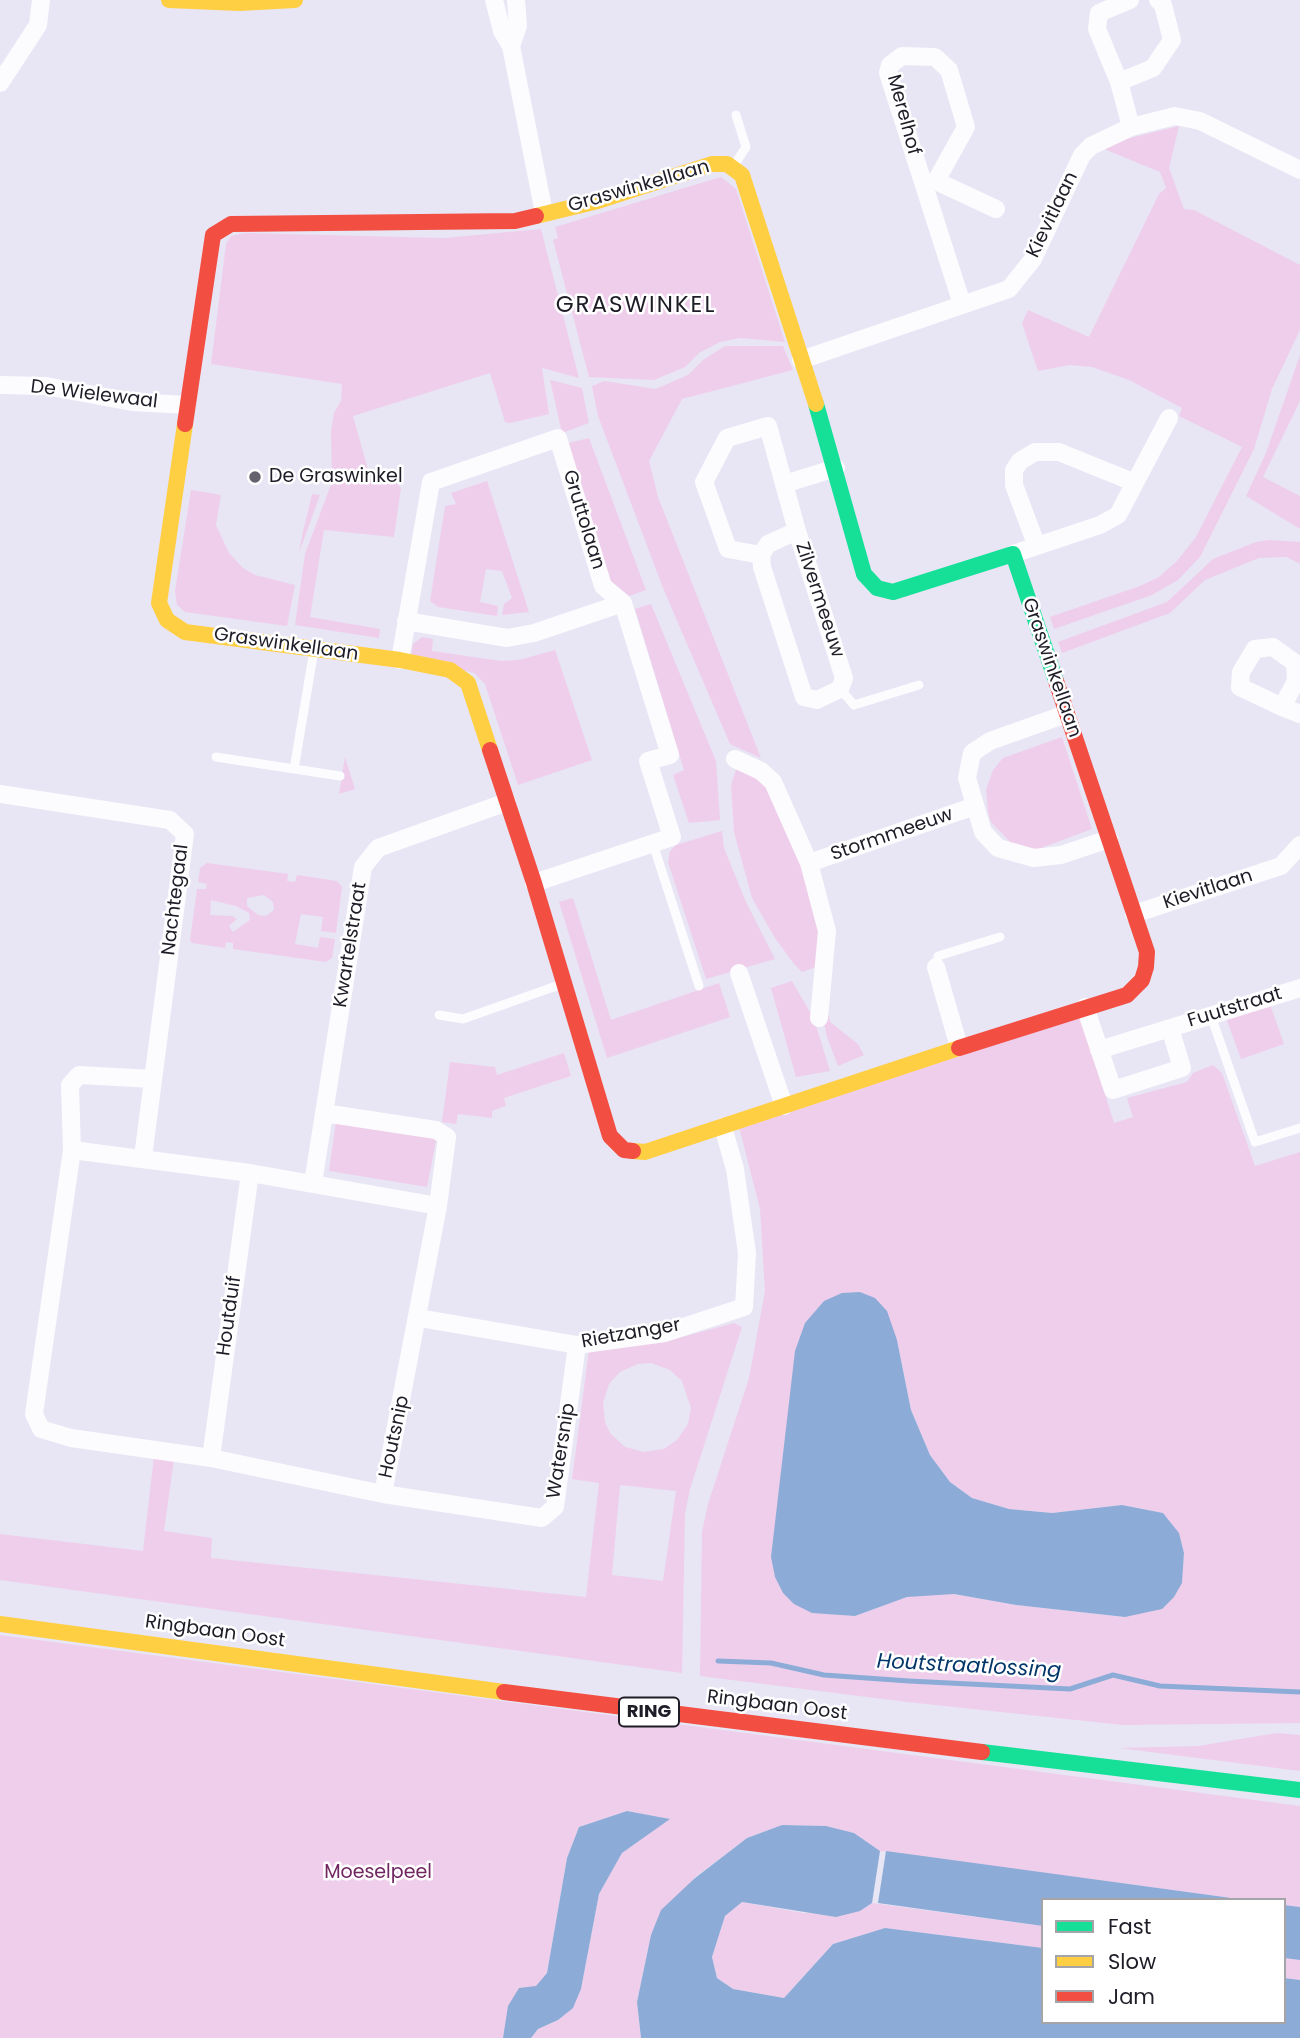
<!DOCTYPE html>
<html>
<head>
<meta charset="utf-8">
<style>
	body { margin:0 }
	#map { position:relative; width:1300px; height:2038px; overflow:hidden; background:#e8e5f5; font-family:Poppins,sans-serif }
	canvas { display:block }
	.legend { position:absolute; left:1041px; top:1898px; width:245px; height:126px; box-sizing:border-box; background:#fff; border:2px solid #a5a4a8; margin:0; padding:9px 12px; list-style:none; font-size:21px; color:#1e1c26 }
	.legend li { display:flex; align-items:center; gap:14px; height:35px }
	.legend b { width:35px; border:2px solid #a5a4a8 }
</style>
</head>
<body>
<div id="map">
<canvas width="1300" height="2038"></canvas>
<ul class="legend">
<li><b style="height:9px;background:#16e098"></b>Fast</li>
<li><b style="height:9px;background:#ffcf43"></b>Slow</li>
<li><b style="height:9px;background:#f24e42"></b>Jam</li>
</ul>
</div>
<script>
const ctx = document.querySelector('canvas').getContext('2d');
ctx.lineJoin = 'round';
function fill(path, color) {
  ctx.fillStyle = color;
  ctx.fill(path, 'evenodd');
}
function toPath(rows) {
  const path = new Path2D();
  for (const r of rows) {
    path.moveTo(r[0], r[1]);
    for (let i = 2; i < r.length; i += 2) path.lineTo(r[i], r[i + 1]);
  }
  return path;
}
function strokePath(path, color, width, dash) {
  ctx.strokeStyle = color;
  ctx.lineWidth = width;
  ctx.lineCap = dash ? 'butt' : 'round';
  ctx.setLineDash(dash || []);
  ctx.stroke(path);
}
function write(font, color, halo, rows, align = 'center') {
  ctx.font = font + ' Poppins,sans-serif';
  ctx.lineWidth = 5;
  ctx.setLineDash([]);
  ctx.textBaseline = 'middle';
  ctx.strokeStyle = halo;
  ctx.fillStyle = color;
  for (const [text, x, y, turn = 0] of rows) {
    ctx.save();
    ctx.translate(x, y);
    ctx.rotate((+turn || 0) * Math.PI / 180);
    ctx.textAlign = isNaN(turn) ? turn : align;
    if (halo) ctx.strokeText(text, 0, 0);
    ctx.fillText(text, 0, 0);
    ctx.restore();
  }
}
fill(toPath([
	[1179,126,1169,168,1184,209,1194,210,1300,265,1300,330,1272,389,1254,449,1200,557,1178,580,1152,595,1054,629,1050,617,1140,586,1159,577,1177,561,1196,537,1242,447,1179,416,1182,408,1129,380,1092,367,1070,365,1038,371,1022,323,1028,310,1089,337,1159,194,1166,188,1160,172,1104,149,1114,142],
	[721,177,736,189,785,342,740,338,720,342,699,353,685,367,654,380,589,377,553,240,558,238,555,227],
	[541,229,579,378,542,368,549,414,510,423,505,422,490,373,353,416,372,484,393,478,401,488,394,537,324,530,310,617,380,629,379,638,295,625,305,554,332,482,331,431,334,413,341,401,342,384,211,364,226,244,231,236,245,233,444,238],
	[725,346,783,346,793,370,682,399,649,461,658,497,761,758,730,744,663,588,598,416,592,386,604,381,656,389,688,375,703,360],
	[1300,355,1300,401,1263,477,1300,496,1300,529,1246,496,1266,453],
	[550,380,582,388,589,423,562,433],
	[589,438,646,590,629,596,609,580,568,443],
	[487,481,529,612,502,615,504,604,512,598,502,571,486,569,480,602,498,606,497,616,438,607,430,601,445,506,456,504,451,493],
	[191,490,221,495,216,525,229,553,243,568,255,575,295,585,287,626,185,612,177,605,175,591],
	[312,494,320,495,299,553,302,536],
	[1269,540,1300,542,1300,564,1287,557,1259,558,1205,580,1170,613,1062,653,1058,642,1167,602,1213,559,1256,542],
	[651,604,716,761,720,820,689,823,673,775,684,770,635,609],
	[422,637,433,639,432,651,501,661,519,660,555,650,592,760,518,785,485,684,474,673,411,656,413,644],
	[1062,737,1092,829,1033,851,1013,845,991,822,988,812,986,790,993,770,1003,758],
	[345,757,355,789,339,794],
	[738,763,769,789,802,867,817,924,822,960,816,967,802,972,794,964,775,938,752,898,734,832,731,785],
	[722,831,724,848,746,902,775,959,706,979,668,862,670,851,676,845],
	[207,863,288,874,287,881,295,882,297,875,337,881,342,887,336,933,321,931,323,917,301,914,295,944,318,948,320,937,335,939,332,958,326,962,233,949,233,943,226,942,225,948,192,943,190,940,197,889,206,889,207,884,198,882,200,868],
	[264,895,273,902,274,910,266,916,258,915,247,906,247,898],
	[211,900,236,906,249,913,250,920,233,932,229,926,237,919,232,916,210,915],
	[573,898,611,1020,719,983,730,1017,607,1058,559,902],
	[792,981,814,1019,830,1071,796,1077,771,988],
	[825,994,830,1022,858,1044,864,1055,838,1066,827,1037,823,1018],
	[1270,1004,1284,1044,1241,1059,1226,1018],
	[1081,1017,1114,1123,1133,1117,1127,1098,1187,1082,1193,1073,1213,1065,1222,1073,1255,1166,1300,1152,1300,1723,1123,1725,907,1702,700,1676,702,1532,708,1504,749,1378,765,1291,760,1209,739,1127],
	[897,1340,911,1410,930,1455,950,1482,972,1498,1009,1509,1052,1513,1122,1505,1163,1513,1179,1534,1184,1553,1182,1583,1125,1617,1016,1605,954,1594,928,1593,907,1597,855,1616,772,1550,777,1518],
	[564,1053,571,1076,504,1098,506,1106,492,1111,492,1118,458,1114,456,1124,442,1122,450,1062,495,1067,497,1075],
	[336,1121,432,1135,436,1141,427,1187,329,1171],
	[734,1323,742,1327,690,1489,685,1514,682,1673,0,1580,0,1534,143,1551,154,1456,174,1459,164,1531,212,1538,211,1558,586,1597,599,1483,572,1479,589,1350,667,1341],
	[651,1363,670,1370,682,1381,691,1408,688,1424,677,1440,664,1449,644,1452,625,1447,610,1433,605,1422,603,1403,609,1384,620,1372,638,1364],
	[620,1485,676,1491,663,1581,612,1575],
	[0,1635,1300,1806,1300,1907,1284,1905,1284,1900,1246,1900,880,1851,854,1833,826,1826,782,1825,747,1838,695,1877,651,1935,637,2002,641,2038,531,2038,538,2029,558,2020,581,1989,599,1894,622,1853,669,1819,627,1811,579,1827,567,1858,547,1973,504,2032,503,2038,0,2038],
	[1277,1733,1300,1735,1300,1771,1119,1748,1198,1746],
	[742,1902,803,1913,860,1911,872,1903,1043,1926,1043,1948,885,1928,833,1944,784,1998,733,1989,717,1978,712,1957,725,1916],
	[1284,1958,1300,1960,1300,1980,1284,1978]
]), '#efceeb');
fill(toPath([
	[860,1292,875,1298,887,1311,897,1340,911,1410,930,1455,950,1482,972,1498,1009,1509,1052,1513,1122,1505,1163,1513,1179,1533,1184,1553,1182,1583,1174,1597,1162,1609,1125,1617,1016,1605,954,1594,907,1597,855,1616,812,1613,794,1604,783,1593,775,1577,771,1557,795,1351,805,1323,824,1301,842,1293],
	[627,1811,670,1819,622,1853,599,1894,581,1989,573,2008,558,2020,538,2029,531,2038,503,2038,508,2006,519,1988,536,1986,547,1973,567,1858,579,1827],
	[782,1825,826,1826,854,1833,880,1851,872,1903,860,1911,836,1917,742,1902,725,1916,712,1957,717,1978,733,1989,784,1998,833,1944,885,1928,1043,1948,1043,2022,1284,2022,1284,1978,1300,1980,1300,2038,641,2038,637,2002,651,1935,661,1910,695,1878,747,1838],
	[886,1851,1246,1900,1043,1900,1043,1926,878,1903],
	[1284,1905,1300,1907,1300,1960,1284,1958]
]), '#8cacd7');
strokePath(toPath([
	[718,1661,771,1663,824,1675,909,1681,1070,1689,1113,1675,1160,1686,1300,1692]
]), '#8cacd7', 5);
strokePath(toPath([
	[733,167,746,147,736,115],
	[840,689,854,705,919,685],
	[216,757,340,776],
	[294,769,314,650],
	[653,844,699,986],
	[936,967,938,956,1000,937],
	[439,1015,463,1019,562,984],
	[1211,1016,1255,1142,1300,1128]
]), '#fcfbfe', 9);
strokePath(toPath([
	[494,0,502,31,511,46,544,213],
	[1130,0,1099,13,1097,29,1119,82,1153,68,1172,40,1163,5,1158,0],
	[511,46,518,26,516,0],
	[1119,82,1131,127],
	[0,83,38,25,41,0],
	[936,181,966,127,949,70,935,57,902,56,890,65,888,73,962,304],
	[926,184,936,181,996,209],
	[801,360,1009,289,1033,259,1082,155,1091,146,1131,127,1175,116,1200,121,1300,170],
	[0,385,46,386,132,402,187,405],
	[784,484,836,468],
	[797,531,844,678,840,689,817,700,804,697,762,567,761,555,768,544,797,531],
	[1036,544,1014,485,1014,470,1020,461,1035,452,1059,452,1133,482],
	[1013,554,1100,525,1118,515,1169,418],
	[761,555,728,549,704,482,727,438,768,426,797,531],
	[406,621,507,638,534,633,623,603],
	[400,660,431,482,558,438,603,586,623,603,670,755,648,761,672,837,534,883],
	[1282,707,1296,681,1295,663,1273,647,1255,649,1241,672,1240,687,1282,707,1300,714],
	[1066,714,990,741,972,753,967,778,983,832,998,848,1034,858,1061,855,1109,839],
	[735,759,761,771,773,782,809,863,827,931,819,1018],
	[0,794,170,820,185,834,143,1157],
	[809,863,975,806],
	[1134,914,1281,866,1300,845],
	[936,967,959,1047],
	[739,973,784,1106],
	[1085,1007,1113,1090,1182,1068,1170,1028],
	[1099,1050,1300,988],
	[324,1113,436,1130,447,1137,438,1206],
	[72,1150,250,1173,438,1206,383,1494,211,1458,71,1438,41,1429,34,1414,72,1150],
	[72,1150,70,1085,79,1075,153,1079],
	[313,1183,363,867,378,848,507,802],
	[419,1318,577,1345,665,1333,744,1307,747,1253,735,1169,723,1127],
	[211,1458,250,1173],
	[383,1494,542,1518,555,1507,577,1345]
]), '#fcfbfe', 18);
strokePath(toPath([
	[816,404,864,574,877,588,893,592,1013,554,1056,681],
	[982,1752,1300,1790]
]), '#16e098', 16);
strokePath(toPath([
	[169,0,239,3,295,0],
	[712,164,727,164,742,175,816,404],
	[536,216,598,201,712,164],
	[185,424,159,603,167,620,185,632,400,660,450,670,468,683,490,750],
	[633,1151,645,1152,959,1048],
	[0,1624,504,1692]
]), '#ffcf43', 16);
strokePath(toPath([
	[185,424,213,235,231,224,515,221,536,216],
	[490,750,534,883,610,1136,624,1150,633,1151],
	[959,1048,1127,995,1142,980,1146,967,1147,952,1056,681],
	[504,1692,982,1752]
]), '#f24e42', 16);
for (const [x, y, r, color] of [
	[255,477,7,"#65626e"]
]) {
  const dot = new Path2D();
  dot.arc(x, y, r, 0, 2 * Math.PI);
  ctx.fillStyle = color;
  ctx.fill(dot);
  strokePath(dot, '#fff', 2.5);
}
for (const [x, y, w] of [
	[649,1712,60]
]) {
  const box = new Path2D();
  box.roundRect(x - w / 2, y - 14.5, w, 29, 5);
  ctx.fillStyle = '#fff';
  ctx.fill(box);
  strokePath(box, '#1e1c26', 2);
}
write('bold 18px', '#1e1c26', null, [
	["RING",649,1712]
]);
write('19px', '#1e1c26', '#fff', [
	["Merelhof",903,115,75],
	["Graswinkellaan",639,187,-16],
	["Kievitlaan",1053,215,-64],
	["De Wielewaal",94,395,7],
	["Gruttolaan",583,520,73],
	["Zilvermeeuw",819,600,72],
	["Graswinkellaan",286,645,8],
	["Graswinkellaan",1051,668,71],
	["Stormmeeuw",892,835,-19],
	["Kievitlaan",1208,890,-18],
	["Nachtegaal",176,900,-83],
	["Kwartelstraat",351,945,-81],
	["Fuutstraat",1235,1008,-17],
	["Houtduif",230,1316,-82],
	["Rietzanger",631,1334,-10],
	["Houtsnip",395,1437,-78],
	["Watersnip",562,1451,-81],
	["Ringbaan Oost",215,1632,8],
	["Ringbaan Oost",777,1706,7]
]);
write('19px', '#1e1c26', '#fff', [
	["De Graswinkel",269,477]
], 'left');
write('19px', '#702660', '#fff', [
	["Moeselpeel",378,1873]
]);
write('italic 21px', '#043769', '#fff', [
	["Houtstraatlossing",969,1667,3]
]);
ctx.letterSpacing = '2px';
write('23px', '#1e1c26', '#fff', [
	["GRASWINKEL",636,306]
]);
ctx.letterSpacing = '0px';
</script>
</body>
</html>
